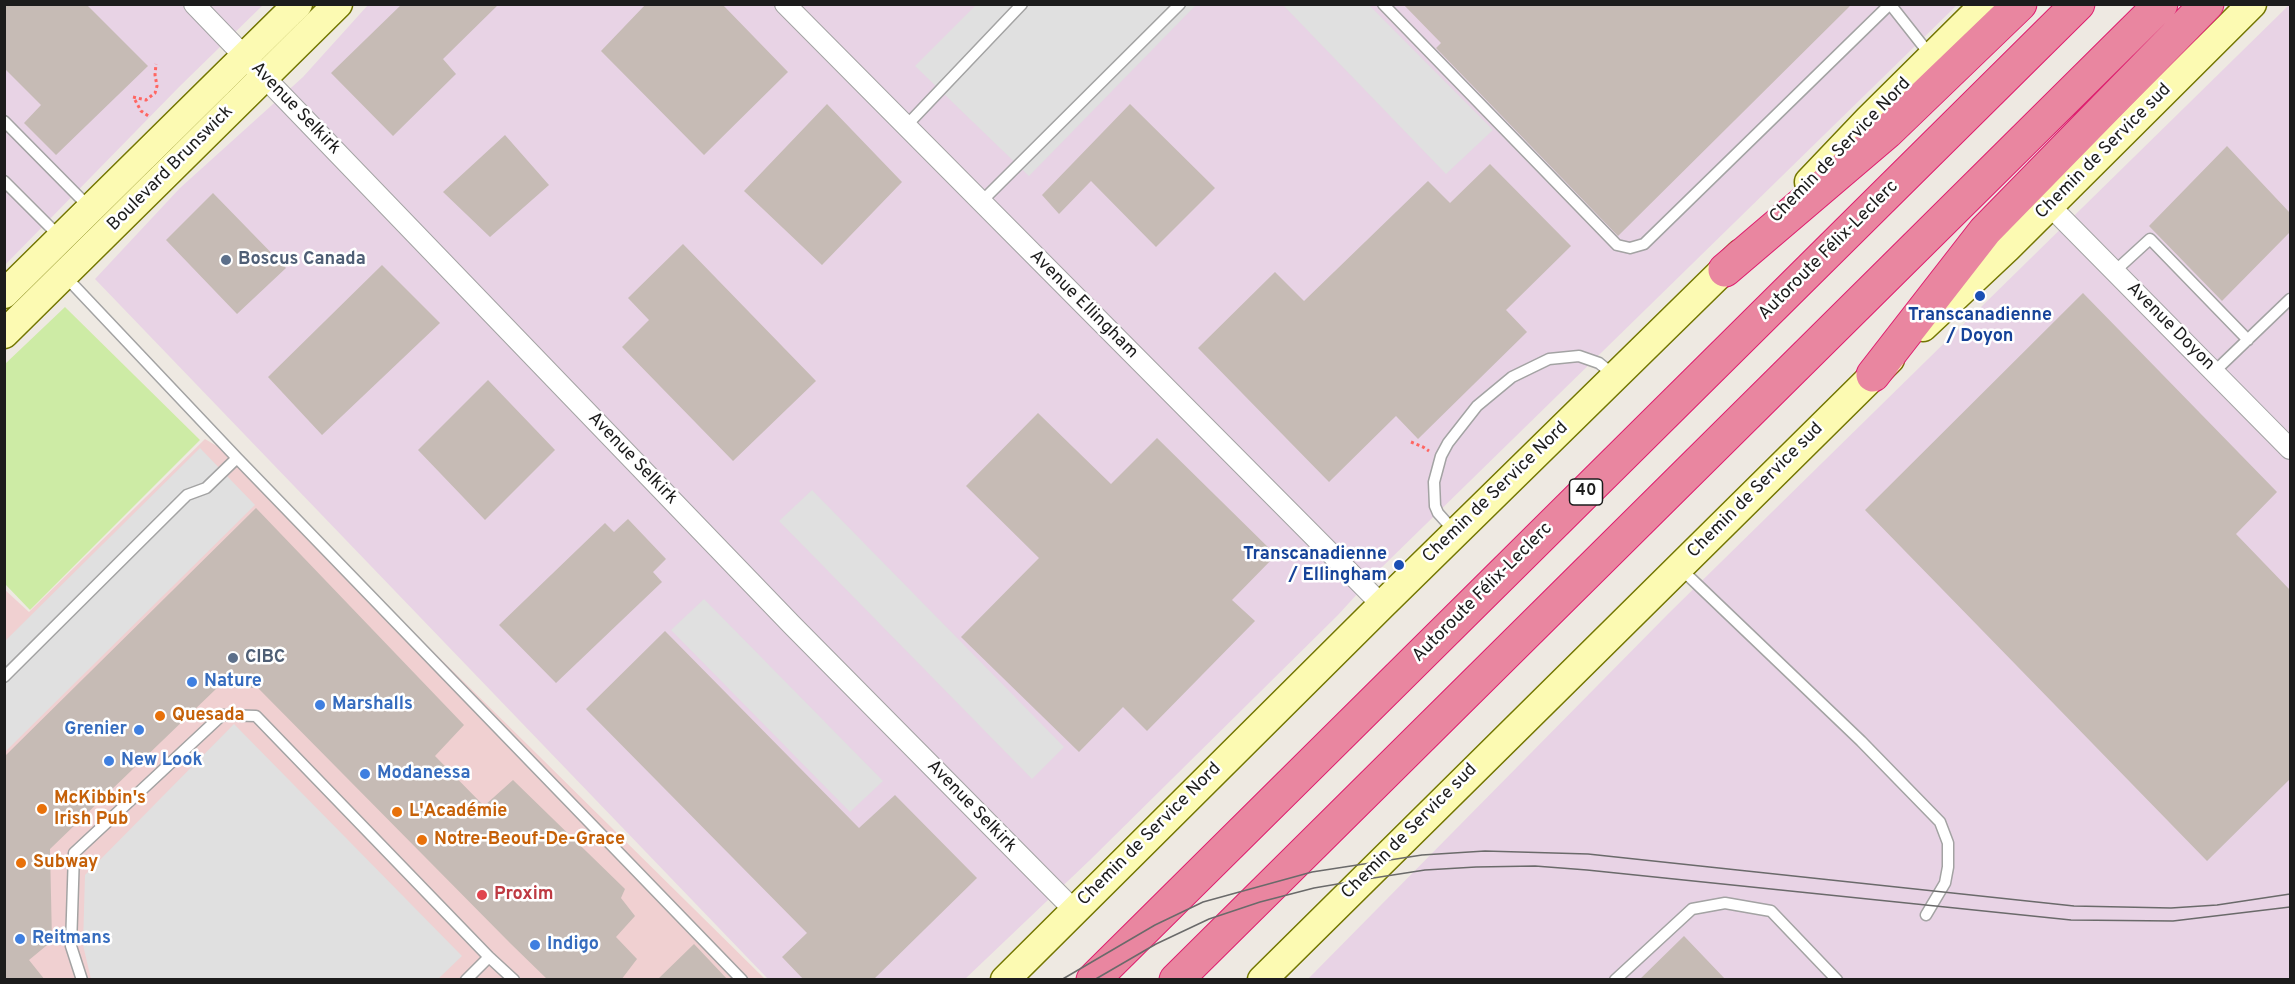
<!DOCTYPE html>
<html>
<head>
<meta charset="utf-8">
<style>
	body { margin:0 }
	#map { position:relative; width:2295px; height:984px; overflow:hidden; background:#eee9e2; font-family:Overpass,sans-serif }
	canvas { display:block }
	.frame { position:absolute; inset:0; border:6px solid #1c1c1c; pointer-events:none }
</style>
</head>
<body>
<div id="map">
<canvas width="2295" height="984"></canvas>
<div class="frame"></div>
</div>
<script>
const ctx = document.querySelector('canvas').getContext('2d');
ctx.lineJoin = 'round';
function fill(path, color) {
  ctx.fillStyle = color;
  ctx.fill(path, 'evenodd');
}
function toPath(rows) {
  const path = new Path2D();
  for (const r of rows) {
    path.moveTo(r[0], r[1]);
    for (let i = 2; i < r.length; i += 2) path.lineTo(r[i], r[i + 1]);
  }
  return path;
}
function strokePath(path, color, width, dash) {
  ctx.strokeStyle = color;
  ctx.lineWidth = width;
  ctx.lineCap = dash ? 'butt' : 'round';
  ctx.setLineDash(dash || []);
  ctx.stroke(path);
}
function write(font, color, halo, rows, align = 'center') {
  ctx.font = font + ' Overpass,sans-serif';
  ctx.lineWidth = 5;
  ctx.setLineDash([]);
  ctx.textBaseline = 'middle';
  ctx.strokeStyle = halo;
  ctx.fillStyle = color;
  for (const [text, x, y, turn = 0] of rows) {
    ctx.save();
    ctx.translate(x, y);
    ctx.rotate((+turn || 0) * Math.PI / 180);
    ctx.textAlign = isNaN(turn) ? turn : align;
    if (halo) ctx.strokeText(text, 0, 0);
    ctx.fillText(text, 0, 0);
    ctx.restore();
  }
}
fill(toPath([
	[205,439,237,458,765,979,5,979,4,589,29,612]
]), '#f0d0d1');
fill(toPath([
	[5,5,263,5,179,87,5,265],
	[368,5,1957,5,1380,569,1338,615,1090,860,965,979,768,979,95,279,180,188,303,77],
	[2289,5,2290,979,1307,980,1669,613]
]), '#e8d3e5');
fill(toPath([
	[65,307,200,440,30,610,5,584,5,364]
]), '#cdeba5');
fill(toPath([
	[976,5,1196,5,1029,176,915,66],
	[1283,5,1369,5,1493,130,1446,174],
	[200,448,255,505,5,752,5,641],
	[812,490,1064,747,1032,779,779,521],
	[704,599,883,781,850,812,671,630],
	[234,724,462,956,438,979,91,979,83,945,85,875]
]), '#e0e0e0');
fill(toPath([
	[4,4,86,4,148,66,56,155,24,123,41,105,4,68],
	[402,4,499,4,443,59,456,74,393,136,331,73],
	[646,4,722,4,788,72,704,155,601,51],
	[1403,4,1852,4,1618,236,1436,48,1441,43],
	[827,104,902,182,822,265,744,191],
	[1130,104,1215,188,1156,247,1091,181,1059,214,1042,195],
	[505,135,549,185,490,237,443,192],
	[2227,146,2290,213,2290,232,2222,301,2149,226],
	[1490,164,1571,246,1506,310,1527,332,1418,439,1396,416,1329,482,1198,348,1275,272,1304,301,1428,181,1450,203],
	[213,193,286,268,237,314,166,240],
	[683,244,816,381,733,461,622,347,649,320,628,298],
	[382,265,440,323,322,435,268,377],
	[2083,293,2277,492,2236,534,2290,590,2290,779,2207,861,1865,510],
	[488,380,555,450,485,520,418,450],
	[1038,413,1111,484,1157,438,1276,555,1232,600,1255,621,1147,731,1123,707,1079,752,961,637,1039,558,966,486],
	[256,508,464,725,435,756,484,806,513,780,625,889,621,898,635,916,616,937,637,959,621,980,548,980,510,943,258,688,217,688,50,849,52,941,29,960,45,980,4,980,4,757],
	[628,519,666,559,653,572,662,582,556,683,499,625,605,523,614,532],
	[665,631,859,828,895,795,977,878,873,980,804,980,782,957,807,933,586,709],
	[1684,936,1726,980,1639,980],
	[694,944,728,980,657,980]
]), '#c6bbb5');
const lane = toPath([
	[1383,4,1617,245,1630,248,1644,244,1890,4],
	[1890,4,1931,56],
	[4,121,89,207],
	[906,126,1022,4],
	[4,181,59,236],
	[981,202,1180,4],
	[2115,271,2150,239,2248,340],
	[64,275,237,458,742,980],
	[2214,372,2290,299],
	[1455,532,1438,513,1435,506,1434,482,1441,456,1448,443,1477,406,1512,377,1549,359,1579,356,1599,363,1615,376],
	[1679,567,1861,741,1940,822,1948,843,1948,867,1945,883,1926,915],
	[4,677,187,495,206,488,237,458],
	[82,980,71,946,74,853,222,715,256,716,489,957,514,980],
	[466,980,489,957],
	[1615,980,1692,909,1725,903,1771,911,1837,980]
]);
const street = toPath([
	[194,4,792,625,1074,910],
	[785,4,1382,605],
	[2050,206,2290,449]
]);
const secondary = toPath([
	[1809,182,1869,119,1985,4],
	[4,294,298,4],
	[1923,327,2007,248,2252,4],
	[4,334,338,4],
	[1005,980,1382,605,1740,254],
	[1262,980,1890,359]
]);
const highway = toPath([
	[1725,270,1887,132,2020,4],
	[1873,375,1985,231,2207,4],
	[1093,980,2078,4],
	[1176,980,2161,4]
]);
strokePath(lane, '#a3a3a3', 13);
strokePath(street, '#a3a3a3', 22);
strokePath(secondary, '#737601', 31);
strokePath(highway, '#de1d6e', 35);
strokePath(toPath([
	[133,97,146,100,155,93,157,86,155,75,156,64],
	[135,100,141,111,150,117],
	[1411,442,1423,447,1429,451]
]), '#ff6662', 3, [3, 3]);
strokePath(lane, '#fff', 10);
strokePath(street, '#fff', 20);
strokePath(secondary, '#fcfab2', 28);
strokePath(highway, '#e986a0', 33);
strokePath(toPath([
	[1061,980,1155,925,1203,902,1312,872,1422,855,1485,851,1588,854,2074,906,2171,908,2217,905,2290,894],
	[1094,980,1156,944,1209,919,1260,902,1314,888,1367,879,1425,870,1476,867,1535,866,1587,870,2071,920,2173,921,2290,907]
]), '#6a6a6a', 1.5);
for (const [x, y, r, color] of [
	[226,260,6,"#5c6f8a"],
	[1980,296,6,"#1a4fb4"],
	[1399,565,6,"#1a4fb4"],
	[233,658,6,"#5c6f8a"],
	[192,682,6,"#3f7fe0"],
	[320,705,6,"#3f7fe0"],
	[160,716,6,"#e8710a"],
	[139,730,6,"#3f7fe0"],
	[109,761,6,"#3f7fe0"],
	[365,774,6,"#3f7fe0"],
	[42,809,6,"#e8710a"],
	[397,812,6,"#e8710a"],
	[422,840,6,"#e8710a"],
	[21,863,6,"#e8710a"],
	[482,895,6,"#e0444e"],
	[20,939,6,"#3f7fe0"],
	[535,945,6,"#3f7fe0"]
]) {
  const dot = new Path2D();
  dot.arc(x, y, r, 0, 2 * Math.PI);
  ctx.fillStyle = color;
  ctx.fill(dot);
  strokePath(dot, '#fff', 2);
}
for (const [x, y, w] of [
	[1586,492,33]
]) {
  const box = new Path2D();
  box.roundRect(x - w / 2, y - 13, w, 26, 4.5);
  ctx.fillStyle = '#fff';
  ctx.fill(box);
  strokePath(box, '#1c1c1c', 1.5);
}
write('bold 16px', '#1c1c1c', null, [
	["40",1586,492]
]);
write('18px', '#1c1c1c', '#fff', [
	["Avenue Selkirk",295,109,46],
	["Chemin de Service Nord",1841,151,-46],
	["Chemin de Service sud",2104,152,-45],
	["Boulevard Brunswick",171,169,-45],
	["Autoroute Félix-Leclerc",1829,251,-45],
	["Avenue Ellingham",1083,305,45],
	["Avenue Doyon",2170,327,45],
	["Avenue Selkirk",632,459,46],
	["Chemin de Service sud",1756,491,-45],
	["Chemin de Service Nord",1496,493,-44],
	["Autoroute Félix-Leclerc",1483,593,-45],
	["Avenue Selkirk",971,807,46],
	["Chemin de Service sud",1410,832,-45],
	["Chemin de Service Nord",1150,835,-45]
]);
write('bold 18px', '#4e5e75', '#fff', [
	["Boscus Canada",238,260],
	["CIBC",245,658]
], 'left');
write('bold 18px', '#164399', '#fff', [
	["Transcanadienne",1980,316],
	["/ Doyon",1980,337],
	["Transcanadienne",1387,555,"right"],
	["/ Ellingham",1387,576,"right"]
]);
write('bold 18px', '#366cbe', '#fff', [
	["Nature",204,682],
	["Marshalls",332,705],
	["Grenier",127,730,"right"],
	["New Look",121,761],
	["Modanessa",377,774],
	["Reitmans",32,939],
	["Indigo",547,945]
], 'left');
write('bold 18px', '#c56008', '#fff', [
	["Quesada",172,716],
	["McKibbin's",54,799],
	["Irish Pub",54,820],
	["L'Académie",409,812],
	["Notre-Beouf-De-Grace",434,840],
	["Subway",33,863]
], 'left');
write('bold 18px', '#be3a42', '#fff', [
	["Proxim",494,895]
], 'left');
</script>
</body>
</html>
